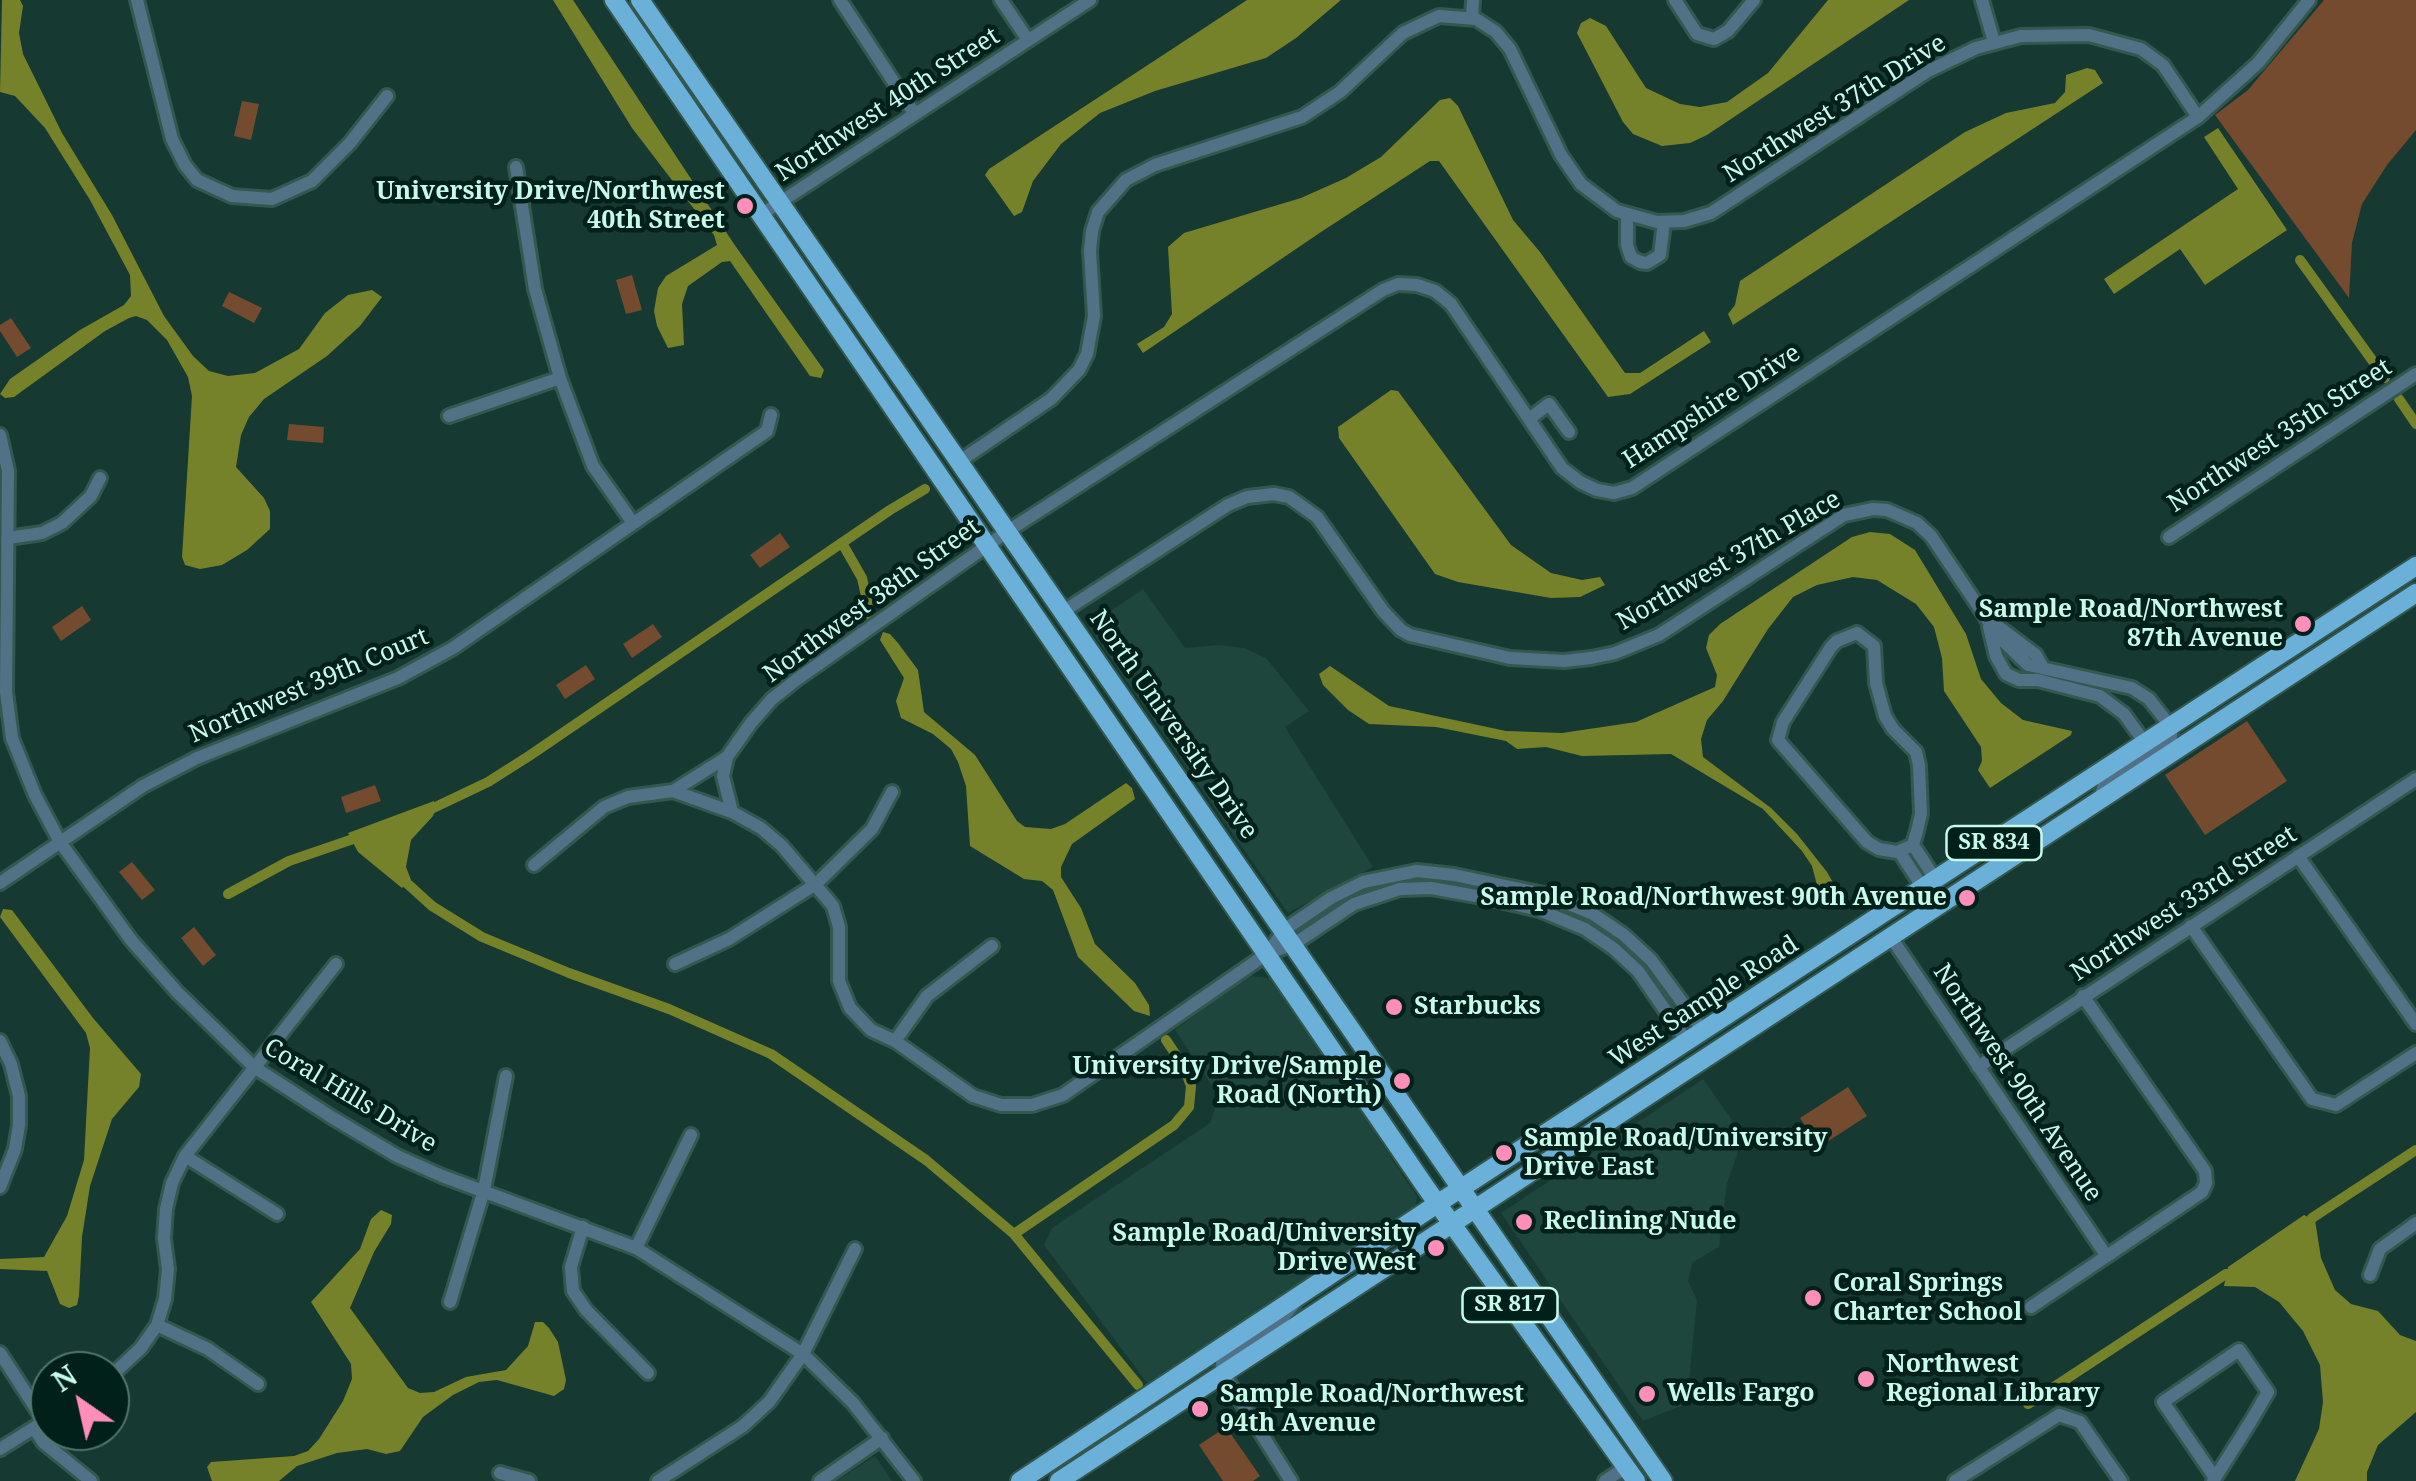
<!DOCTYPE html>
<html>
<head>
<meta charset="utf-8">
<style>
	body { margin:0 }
	#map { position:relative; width:2416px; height:1481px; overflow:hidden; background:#163931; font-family:"Noto Serif",serif }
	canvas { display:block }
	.north { position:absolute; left:30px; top:1351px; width:100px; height:100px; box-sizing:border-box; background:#002019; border:2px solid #50776d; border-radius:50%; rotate:326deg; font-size:28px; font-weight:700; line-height:40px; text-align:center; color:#c8faec }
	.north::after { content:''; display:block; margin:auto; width:35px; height:45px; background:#ff8eba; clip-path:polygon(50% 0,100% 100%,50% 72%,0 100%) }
</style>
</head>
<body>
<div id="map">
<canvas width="2416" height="1481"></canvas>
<div class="north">N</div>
</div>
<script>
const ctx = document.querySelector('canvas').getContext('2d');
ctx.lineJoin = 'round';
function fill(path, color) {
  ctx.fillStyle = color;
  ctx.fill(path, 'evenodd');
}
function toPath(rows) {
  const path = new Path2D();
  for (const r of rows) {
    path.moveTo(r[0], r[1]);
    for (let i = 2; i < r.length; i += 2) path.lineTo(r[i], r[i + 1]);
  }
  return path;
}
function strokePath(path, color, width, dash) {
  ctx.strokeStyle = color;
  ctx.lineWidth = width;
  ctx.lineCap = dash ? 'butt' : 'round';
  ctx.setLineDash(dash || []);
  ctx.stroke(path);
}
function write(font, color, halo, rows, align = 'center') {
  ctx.font = font + ' "Noto Serif",serif';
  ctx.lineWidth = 9;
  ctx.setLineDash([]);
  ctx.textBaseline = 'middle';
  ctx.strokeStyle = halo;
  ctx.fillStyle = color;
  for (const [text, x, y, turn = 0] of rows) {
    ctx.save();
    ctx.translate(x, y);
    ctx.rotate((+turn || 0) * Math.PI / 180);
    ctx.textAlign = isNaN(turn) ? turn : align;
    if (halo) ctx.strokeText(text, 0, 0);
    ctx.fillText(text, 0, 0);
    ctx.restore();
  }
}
fill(toPath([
	[1143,589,1185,648,1219,645,1244,648,1266,658,1309,711,1285,727,1373,867,1288,913,1088,626],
	[1245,976,1274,978,1417,1197,1415,1208,1147,1383,1044,1245,1052,1228,1210,1123,1219,1096,1175,1030],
	[1703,1079,1730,1117,1742,1141,1727,1183,1719,1247,1693,1262,1688,1281,1697,1300,1688,1392,1681,1406,1643,1421,1501,1213],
	[875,1456,892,1481,836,1481]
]), '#1e463d');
fill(toPath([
	[2324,0,2416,0,2416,130,2387,165,2362,204,2352,243,2349,298,2215,115,2248,90],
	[242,101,259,104,251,140,234,136],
	[632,275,642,310,626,314,616,280],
	[229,292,262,308,254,323,222,306],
	[11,318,31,348,17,357,0,331,0,325],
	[289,424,324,427,323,443,287,440],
	[780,533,790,547,760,568,750,555],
	[82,606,91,620,61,641,52,627],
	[653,624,662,637,632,658,623,644],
	[586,665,595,679,565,699,556,685],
	[2247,721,2287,781,2205,835,2165,775],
	[375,785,381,801,346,813,341,797],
	[132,862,155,890,142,900,119,872],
	[194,927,216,955,203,966,181,938],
	[1848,1087,1867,1116,1819,1147,1800,1118],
	[1226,1427,1260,1476,1253,1481,1223,1481,1199,1445]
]), '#744b2e');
fill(toPath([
	[2,0,20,0,23,6,19,33,23,54,62,133,112,215,164,316,193,356,209,371,228,376,255,373,299,349,325,313,348,295,372,290,382,297,360,326,327,356,264,399,249,417,241,435,236,467,264,498,270,511,270,529,247,550,222,565,200,569,185,565,182,557,192,396,188,377,167,340,147,320,136,316,129,318,105,331,14,397,5,398,0,394,10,379,80,330,124,305,131,296,130,275,90,200,45,128,15,96,0,92],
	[553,0,573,0,734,244,824,370,821,378,810,376,730,261,722,262,688,286,682,304,684,345,668,348,657,326,654,311,658,288,666,276,717,245,714,235,632,128],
	[1247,0,1341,0,1296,38,1266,58,1155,91,1100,113,1061,144,1033,181,1022,212,1014,216,985,175,989,169],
	[1828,0,1909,0,1707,135,1690,143,1662,146,1633,134,1623,122,1577,33,1581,23,1590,18,1606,26,1646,88,1680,104,1700,107,1727,102,1768,73],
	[2087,68,2095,70,2103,83,1733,325,1728,314,1735,305,1740,281,1965,132,2006,113,2055,103,2065,92,2066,75],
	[1450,98,1458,106,1513,220,1540,252,1625,373,1640,373,1704,331,1711,342,1630,394,1608,397,1439,161,1430,161,1321,232,1143,353,1137,344,1164,327,1172,314,1168,247,1184,233,1301,198,1346,178,1381,157,1440,100],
	[2218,128,2287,230,2205,285,2180,249,2114,294,2104,279,2238,189,2204,137],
	[1391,390,1398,391,1511,545,1551,573,1582,580,1600,577,1605,585,1580,597,1551,598,1458,582,1435,574,1339,438,1338,427],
	[1870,532,1890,534,1915,550,1966,634,1981,679,2001,703,2023,720,2072,731,2071,735,1990,788,1978,770,1982,761,1981,747,1944,691,1942,658,1934,627,1916,604,1877,580,1853,577,1817,585,1793,597,1768,629,1723,701,1707,720,1701,739,1703,757,1771,808,1797,834,1827,872,1835,886,1830,891,1817,885,1812,866,1802,851,1763,809,1671,754,1582,756,1546,747,1517,749,1506,741,1436,727,1369,724,1348,710,1323,685,1319,674,1330,666,1389,706,1506,731,1562,733,1636,722,1715,687,1717,675,1706,648,1709,635,1720,624,1852,537],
	[883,632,890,634,898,643,918,670,924,712,975,755,1017,821,1025,827,1051,829,1065,824,1126,783,1132,788,1135,799,1072,844,1061,867,1061,877,1081,908,1095,944,1135,983,1149,1005,1150,1016,1134,1011,1078,957,1053,890,1042,881,1024,879,970,846,966,786,958,762,951,749,933,734,901,718,896,701,904,678,880,640],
	[434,801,436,807,433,816,411,840,406,867,411,880,402,888,358,852,348,833],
	[3,909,12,910,93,1018,141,1074,139,1087,112,1119,90,1186,82,1237,79,1296,77,1305,69,1308,60,1304,47,1271,0,1269,0,1259,44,1257,67,1216,84,1160,90,1048,86,1033,0,917],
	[381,1210,392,1215,391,1224,374,1252,350,1308,408,1388,420,1393,434,1392,466,1377,506,1370,528,1346,535,1322,543,1322,549,1328,558,1342,566,1380,564,1389,554,1396,497,1380,479,1382,453,1395,423,1417,400,1451,386,1454,367,1449,337,1453,297,1466,279,1481,212,1481,207,1467,211,1462,294,1456,308,1451,319,1439,343,1401,352,1379,351,1364,311,1302,360,1249,371,1219],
	[2304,1215,2315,1220,2321,1258,2335,1290,2351,1304,2378,1311,2400,1335,2416,1341,2416,1412,2378,1445,2367,1472,2367,1481,2295,1481,2319,1429,2323,1402,2320,1365,2303,1331,2279,1302,2255,1287,2224,1286,2228,1267]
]), '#76822a');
strokePath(toPath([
	[2300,260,2385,378],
	[2399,399,2416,424],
	[842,543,862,578,870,615],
	[427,811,488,782,529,756,890,510,925,489],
	[399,876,432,906,482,937,569,973,669,1009,771,1054,926,1160,1014,1234,1138,1385],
	[228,894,289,861,359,837],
	[2312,1218,2416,1150],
	[1014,1234,1174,1125,1189,1107,1191,1086,1184,1067,1166,1040],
	[2028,1404,2226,1274]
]), '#76822a', 10);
const minor = toPath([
	[137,0,172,139,185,165,197,180,232,196,272,199,312,181,350,143,387,96],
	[840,0,914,113],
	[1001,0,1028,40],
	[1675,0,1697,34,1714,39,1728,31,1754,0],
	[1982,0,1994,42],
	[1472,18,1473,0],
	[516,167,535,289,560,378,593,466,633,523],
	[762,214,1090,0],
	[1627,216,1627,245,1631,257,1640,262,1647,263,1660,255,1664,222],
	[449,416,560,378],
	[1529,419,1549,404,1569,432],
	[0,435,8,471,6,692,12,738,35,795,60,842,131,940,177,992,254,1067,333,1118,397,1156,442,1176,636,1248,803,1354,853,1403,914,1481],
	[960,461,1051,399,1079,370,1087,354,1094,316,1090,251,1092,231,1098,212,1126,180,1155,165,1302,117,1340,92,1403,33,1439,16,1476,19,1496,32,1510,49,1561,155,1581,184,1617,211,1657,222,1684,221,1711,213,1928,71,1976,48,2021,36,2089,35,2141,49,2163,65,2198,117],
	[2169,537,2416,374],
	[8,538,42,533,62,523,91,496,100,478],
	[1064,611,1228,505,1247,497,1274,494,1289,497,1317,517,1383,611,1401,630,1410,635,1510,658,1564,661,1591,658,1615,653,1659,635,1844,515,1873,509,1887,510,1917,523,1931,536,1999,637,2028,665,2132,688,2149,699,2171,727,2171,738,2161,748,2104,785,2100,799],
	[1992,622,2036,655,2042,666],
	[1989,627,1996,656,2006,674,2019,680,2038,680,2100,696,2124,714,2145,743],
	[1857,633,1874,646,1876,683,1885,716,1893,729,1916,752,1919,765,1921,814,1917,831,1913,845,1897,852,1879,849,1867,842,1778,740,1783,722,1831,647,1837,641,1857,633],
	[673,791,732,812,761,828,782,846,833,906,839,927,839,981,850,1008,871,1030,895,1041,973,1096,1001,1105,1032,1105,1063,1095,1268,953,1294,944,1354,904,1400,889,1431,888,1487,898,1539,910,1585,929,1613,948,1638,971,1688,1043],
	[732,812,723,776,727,757,751,723,772,699,796,680,1008,531,1383,290,1398,284,1417,285,1435,291,1451,304,1562,468,1580,482,1597,490,1614,493,1632,488,2198,117,2258,63,2309,0],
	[1913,845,1936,880],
	[1899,851,1923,888],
	[2298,856,2416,1024],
	[534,865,604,807,628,797,673,791,727,757],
	[0,883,143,786,197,758,398,678,453,648,767,431,771,415],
	[2191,926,2312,1099,2336,1105,2416,1053],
	[1890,936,2106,1255],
	[1268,953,1284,930,1331,898,1363,882,1417,871,1454,875,1544,894,1593,914,1624,935,1651,960,1704,1032],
	[675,964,729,939,816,884,872,829,892,792],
	[0,1041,11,1064,19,1096,19,1125,15,1149,0,1187],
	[895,1041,927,996,992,946],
	[1978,1067,2416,779],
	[185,1156,277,1214],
	[583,1227,571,1267,573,1291,586,1310,648,1373],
	[636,1248,691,1135],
	[2370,1275,2380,1249,2416,1223],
	[450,1302,484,1190,506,1076],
	[2031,1307,2202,1192,2206,1183,2205,1171,2083,996],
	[157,1325,208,1349,258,1384],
	[0,1353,44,1421],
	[110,1377,141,1348,157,1325,165,1299,168,1269,164,1238,166,1209,172,1183,185,1156,336,964],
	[34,1428,43,1442,91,1481],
	[0,1449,40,1424],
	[500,1473,529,1481],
	[658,1481,743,1426,769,1402,803,1354,855,1249],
	[820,1481,882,1438],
	[1291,1481,1223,1373,1222,1364,1226,1355,1280,1321,1294,1304],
	[1605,1481,1626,1467],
	[1955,1481,2059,1415,2080,1422,2121,1481],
	[2213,1481,2215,1478,2251,1421,2268,1392,2239,1350,2163,1402,2215,1478]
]);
const major = toPath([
	[614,0,1427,1189,1636,1481],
	[640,0,1663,1481],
	[1020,1481,1437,1204,2416,566],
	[1059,1481,2416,593]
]);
strokePath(minor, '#32584f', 18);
strokePath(major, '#32584f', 22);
strokePath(minor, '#517286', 12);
strokePath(major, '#6bb0d9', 18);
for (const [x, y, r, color] of [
	[745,206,10,"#ff8eba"],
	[2303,624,10,"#ff8eba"],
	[1967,898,10,"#ff8eba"],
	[1394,1007,10,"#ff8eba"],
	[1402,1081,10,"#ff8eba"],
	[1504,1153,10,"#ff8eba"],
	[1524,1222,10,"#ff8eba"],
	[1436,1248,10,"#ff8eba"],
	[1813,1298,10,"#ff8eba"],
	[1866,1379,10,"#ff8eba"],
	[1647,1394,10,"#ff8eba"],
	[1200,1409,10,"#ff8eba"]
]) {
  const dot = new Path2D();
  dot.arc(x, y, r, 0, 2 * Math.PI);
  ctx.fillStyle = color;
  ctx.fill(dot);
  strokePath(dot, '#002019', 4);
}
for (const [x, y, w] of [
	[1994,843,95],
	[1510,1305,95]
]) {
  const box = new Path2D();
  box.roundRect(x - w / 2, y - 17, w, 34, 8);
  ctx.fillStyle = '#002019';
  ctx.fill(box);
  strokePath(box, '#c8faec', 2.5);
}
write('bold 22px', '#c8faec', null, [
	["SR 834",1994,843],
	["SR 817",1510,1305]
]);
write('25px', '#c8faec', '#002019', [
	["Northwest 40th Street",888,105,-33],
	["Northwest 37th Drive",1835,109,-32],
	["Hampshire Drive",1712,407,-33],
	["Northwest 35th Street",2280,436,-33],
	["Northwest 37th Place",1729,561,-30],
	["Northwest 38th Street",872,601,-36],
	["Northwest 39th Court",309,686,-23],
	["North University Drive",1173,725,55],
	["Northwest 33rd Street",2184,904,-33],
	["West Sample Road",1704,1002,-33],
	["Northwest 90th Avenue",2017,1083,56],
	["Coral Hills Drive",350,1096,31]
]);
write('bold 25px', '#c8faec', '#002019', [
	["University Drive/Northwest",725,192,"right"],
	["40th Street",725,221,"right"],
	["Sample Road/Northwest",2283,610,"right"],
	["87th Avenue",2283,639,"right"],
	["Sample Road/Northwest 90th Avenue",1947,898,"right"],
	["Starbucks",1414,1007],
	["University Drive/Sample",1382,1067,"right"],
	["Road (North)",1382,1096,"right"],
	["Sample Road/University",1524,1139],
	["Drive East",1524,1168],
	["Reclining Nude",1544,1222],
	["Sample Road/University",1416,1234,"right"],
	["Drive West",1416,1263,"right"],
	["Coral Springs",1833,1284],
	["Charter School",1833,1313],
	["Northwest",1886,1365],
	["Regional Library",1886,1394],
	["Wells Fargo",1667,1394],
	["Sample Road/Northwest",1220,1395],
	["94th Avenue",1220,1424]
], 'left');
</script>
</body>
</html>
